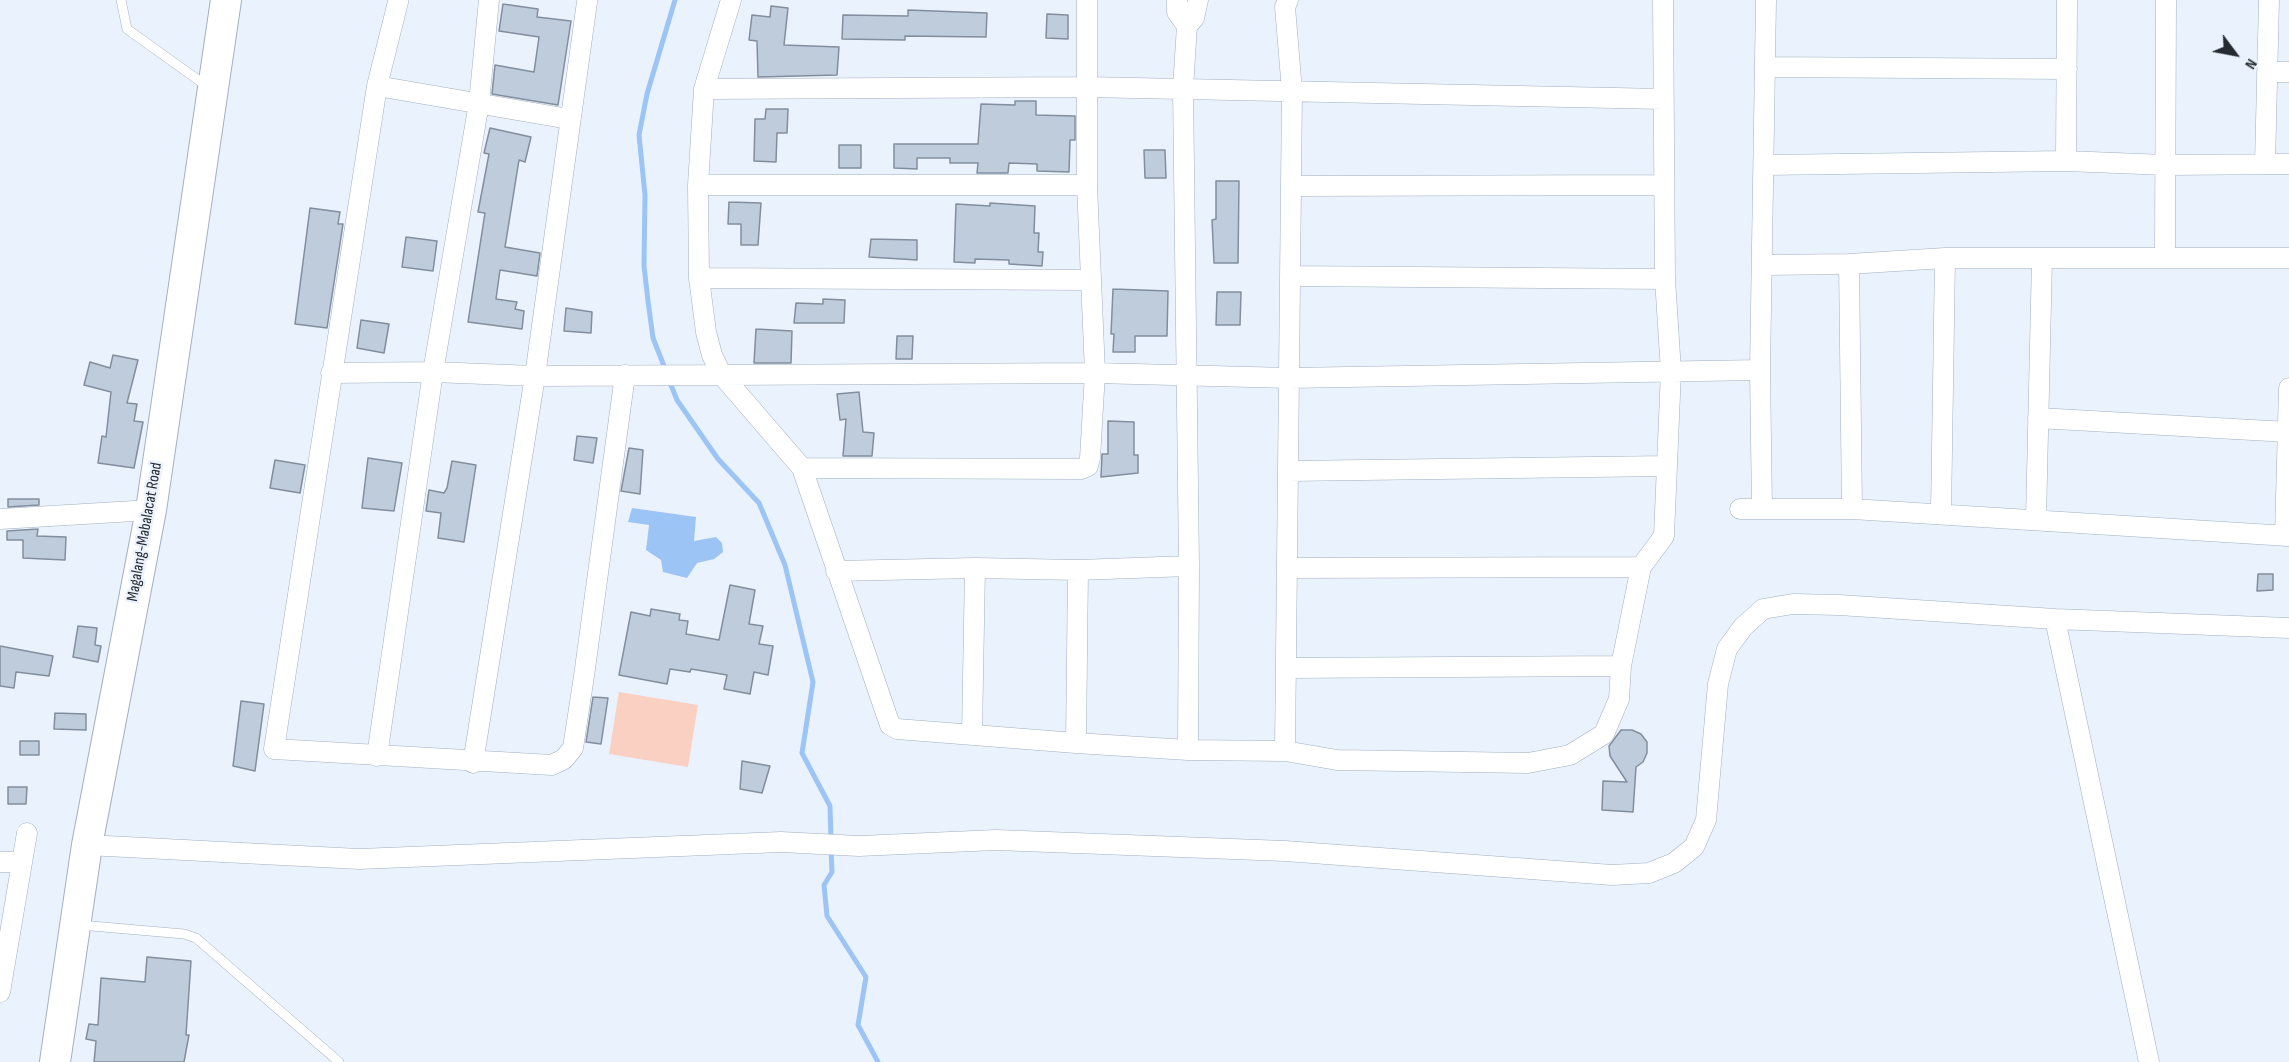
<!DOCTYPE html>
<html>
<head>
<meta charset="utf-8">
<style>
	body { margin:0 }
	#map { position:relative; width:2289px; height:1062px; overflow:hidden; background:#eaf3fd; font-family:"Sofia Sans Condensed",sans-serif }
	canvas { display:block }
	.north { position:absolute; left:2205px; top:24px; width:60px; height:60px; -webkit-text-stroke:4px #eaf3fd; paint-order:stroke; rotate:122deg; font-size:16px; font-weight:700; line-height:24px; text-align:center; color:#262b31 }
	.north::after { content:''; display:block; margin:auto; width:21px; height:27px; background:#262b31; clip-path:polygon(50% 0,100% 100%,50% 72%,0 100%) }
</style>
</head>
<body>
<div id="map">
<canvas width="2289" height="1062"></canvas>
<div class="north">N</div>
</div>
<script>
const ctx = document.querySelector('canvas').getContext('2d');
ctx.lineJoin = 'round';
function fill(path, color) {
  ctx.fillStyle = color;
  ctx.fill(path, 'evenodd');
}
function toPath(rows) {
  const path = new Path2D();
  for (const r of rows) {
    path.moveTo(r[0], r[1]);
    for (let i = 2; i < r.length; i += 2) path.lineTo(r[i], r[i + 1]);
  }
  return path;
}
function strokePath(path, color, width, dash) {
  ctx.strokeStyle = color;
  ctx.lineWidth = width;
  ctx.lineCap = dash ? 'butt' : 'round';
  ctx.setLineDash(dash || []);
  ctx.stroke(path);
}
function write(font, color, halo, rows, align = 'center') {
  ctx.font = font + ' "Sofia Sans Condensed",sans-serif';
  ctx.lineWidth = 5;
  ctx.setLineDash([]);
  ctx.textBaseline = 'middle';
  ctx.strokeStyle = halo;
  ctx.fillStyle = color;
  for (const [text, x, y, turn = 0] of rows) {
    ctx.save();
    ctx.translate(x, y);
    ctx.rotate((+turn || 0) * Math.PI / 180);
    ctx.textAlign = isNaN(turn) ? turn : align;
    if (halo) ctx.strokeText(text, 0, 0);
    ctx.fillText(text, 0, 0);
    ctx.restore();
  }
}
fill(toPath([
	[619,692,698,705,688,767,609,754]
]), '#fad0c2');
fill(toPath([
	[632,508,696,517,694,541,716,537,722,543,723,552,714,559,697,563,687,578,663,572,661,560,646,550,649,525,628,522]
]), '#9cc4f5');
strokePath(toPath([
	[666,371,653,338,648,301,644,266,645,195,639,135,647,94,675,0],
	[669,380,677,400,718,459,759,503,785,565,813,682,802,753,830,806,831,840],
	[831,849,832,872,824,885,827,916,866,977,858,1025,878,1062]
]), '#9cc4f5', 5);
const building = toPath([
	[503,4,538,9,537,17,571,21,558,105,492,94,495,65,534,72,539,37,499,31,503,4],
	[771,6,788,8,784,45,839,47,837,75,758,77,757,41,749,40,752,15,770,17,771,6],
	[908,10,987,13,986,37,905,36,905,40,842,39,843,15,908,16,908,10],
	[1047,14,1068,15,1068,39,1046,38,1047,14],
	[1015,101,1036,101,1036,115,1075,116,1075,140,1070,140,1069,172,1037,171,1037,164,1009,163,1008,173,977,173,978,163,950,163,950,158,917,158,917,169,894,168,894,144,978,144,981,104,1015,105,1015,101],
	[766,109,788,109,787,133,777,133,776,162,754,161,755,119,765,119,766,109],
	[490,128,531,137,525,162,519,160,505,247,540,253,537,276,500,270,496,299,517,302,515,309,524,311,522,329,468,322,485,213,478,212,489,154,484,153,490,128],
	[839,145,861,145,861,168,839,168,839,145],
	[1144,150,1165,150,1166,178,1145,178,1144,150],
	[1216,181,1239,181,1238,263,1214,263,1212,220,1216,219,1216,181],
	[729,202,761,203,758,245,741,245,741,224,728,224,729,202],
	[990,203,1035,206,1034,233,1039,233,1038,252,1043,252,1042,266,1009,264,1009,260,975,259,975,263,954,262,956,204,990,206,990,203],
	[310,208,340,212,338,224,343,224,327,328,295,324,310,208],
	[406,237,437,241,433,271,402,267,406,237],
	[871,239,917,240,917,260,869,257,871,239],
	[1113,289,1168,291,1167,336,1135,336,1135,352,1113,352,1114,334,1111,334,1113,289],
	[1217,292,1241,292,1240,325,1216,325,1217,292],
	[823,299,845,300,844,323,794,323,796,303,823,304,823,299],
	[566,308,592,312,591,333,564,331,566,308],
	[361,320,389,324,384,353,357,348,361,320],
	[756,329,792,331,791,363,754,363,756,329],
	[897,336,913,336,912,359,896,359,897,336],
	[113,355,138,360,127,403,137,404,134,421,143,422,134,468,98,463,102,436,106,437,111,392,84,385,90,362,110,368,113,355],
	[859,392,863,432,874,433,872,456,843,456,846,419,840,420,837,394,859,392],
	[1108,421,1134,422,1134,455,1138,455,1138,473,1101,477,1102,454,1108,454,1108,421],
	[577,436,597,438,593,463,574,460,577,436],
	[629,448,643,450,640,494,621,491,629,448],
	[368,458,402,463,394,511,362,508,368,458],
	[275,460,305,465,300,493,270,488,275,460],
	[452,461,476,465,464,542,438,538,441,513,426,511,429,490,444,493,447,488,452,461],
	[8,499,39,499,39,505,8,507,8,499],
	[38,529,37,536,66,537,65,560,23,558,23,540,7,540,7,531,38,529],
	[2258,574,2273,574,2273,590,2257,591,2258,574],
	[730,585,755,590,749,624,763,626,759,644,773,646,768,675,754,672,750,694,724,689,727,675,691,669,690,672,670,669,667,684,619,675,631,612,650,616,651,609,680,614,679,620,688,621,686,634,719,640,730,585],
	[78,626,97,628,95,645,101,646,98,662,73,657,78,626],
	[0,646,53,656,49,676,16,672,14,688,0,686,0,646],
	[593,697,608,698,601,744,586,742,593,697],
	[241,701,264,704,255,771,233,766,241,701],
	[55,713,86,714,86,730,54,729,55,713],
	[1621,730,1632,730,1641,734,1647,742,1647,753,1643,762,1636,767,1633,812,1602,810,1603,781,1627,782,1610,756,1609,746,1621,730],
	[20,741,39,741,39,755,20,755,20,741],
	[742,761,770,766,762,793,740,789,742,761],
	[8,787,27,787,26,804,8,804,8,787],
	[147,957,191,961,186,1035,189,1035,184,1062,94,1062,96,1041,86,1039,89,1024,98,1025,101,978,145,982,147,957]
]);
fill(building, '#bfccdc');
strokePath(building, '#828e9d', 1.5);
const service = toPath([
	[121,0,127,29,208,87],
	[80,925,184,934,196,938,339,1062]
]);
const minor = toPath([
	[731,0,704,89,698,185,699,278,706,332,712,355,721,374,802,468,890,725,897,729,1076,743,1188,750,1285,751,1337,760,1528,763,1570,755,1604,734,1619,699,1621,666],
	[1177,0,1177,12,1187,26],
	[398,2,377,86,274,749,552,765,564,759,573,748,584,676,625,375],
	[1766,67,2067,69],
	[2267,72,2289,72],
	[377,86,569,119],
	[704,89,1086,87,1663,99],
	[2066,161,2067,0],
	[2265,164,2269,0],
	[1765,165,2066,161,2166,165,2289,164],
	[698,185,1087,185],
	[1291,186,1664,185],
	[2165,258,2166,0],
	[1849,264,1852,509],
	[1763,265,1849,264,1945,258,2289,258],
	[1290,276,1665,279],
	[699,278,1091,280],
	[331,373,433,372,535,376,1095,373,1289,378,1760,370],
	[2038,418,2288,432],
	[802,468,1081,469,1088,466,1090,458,1095,373,1087,185,1087,0],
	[1288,471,1667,466],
	[1762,508,1760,370,1766,0],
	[1740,509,1852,509,2289,536],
	[1941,514,1945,258],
	[0,519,151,510],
	[2036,519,2042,259],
	[2285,536,2289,388],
	[1287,568,1641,567,1664,536,1671,371,1665,279,1663,0],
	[836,571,975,568,1078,570,1189,566],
	[2055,619,2149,1062],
	[1286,668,1621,666,1641,567],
	[972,734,975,568],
	[1076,743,1078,570],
	[1188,750,1189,566,1183,88,1187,26,1194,18,1198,0],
	[1285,751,1292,91,1285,7,1288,0],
	[377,756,433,372,479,103,489,0],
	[473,763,535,376,587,2],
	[87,845,359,859,781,842,859,846,996,840,1285,851,1612,875,1649,873,1674,863,1694,847,1706,820,1718,684,1727,649,1743,627,1763,609,1793,604,1839,605,2055,619,2289,628],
	[0,862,22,862],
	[0,992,27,833]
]);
const primary = toPath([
	[55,1062,87,845,151,510,226,0]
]);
strokePath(service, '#a2afbf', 10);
strokePath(minor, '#a2afbf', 21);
strokePath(primary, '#a2afbf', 32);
strokePath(service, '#fff', 9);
strokePath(minor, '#fff', 20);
strokePath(primary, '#fff', 30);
write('16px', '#262b31', '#eaf3fd', [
	["Magalang-Mabalacat Road",145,532,-80]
]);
</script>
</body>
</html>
